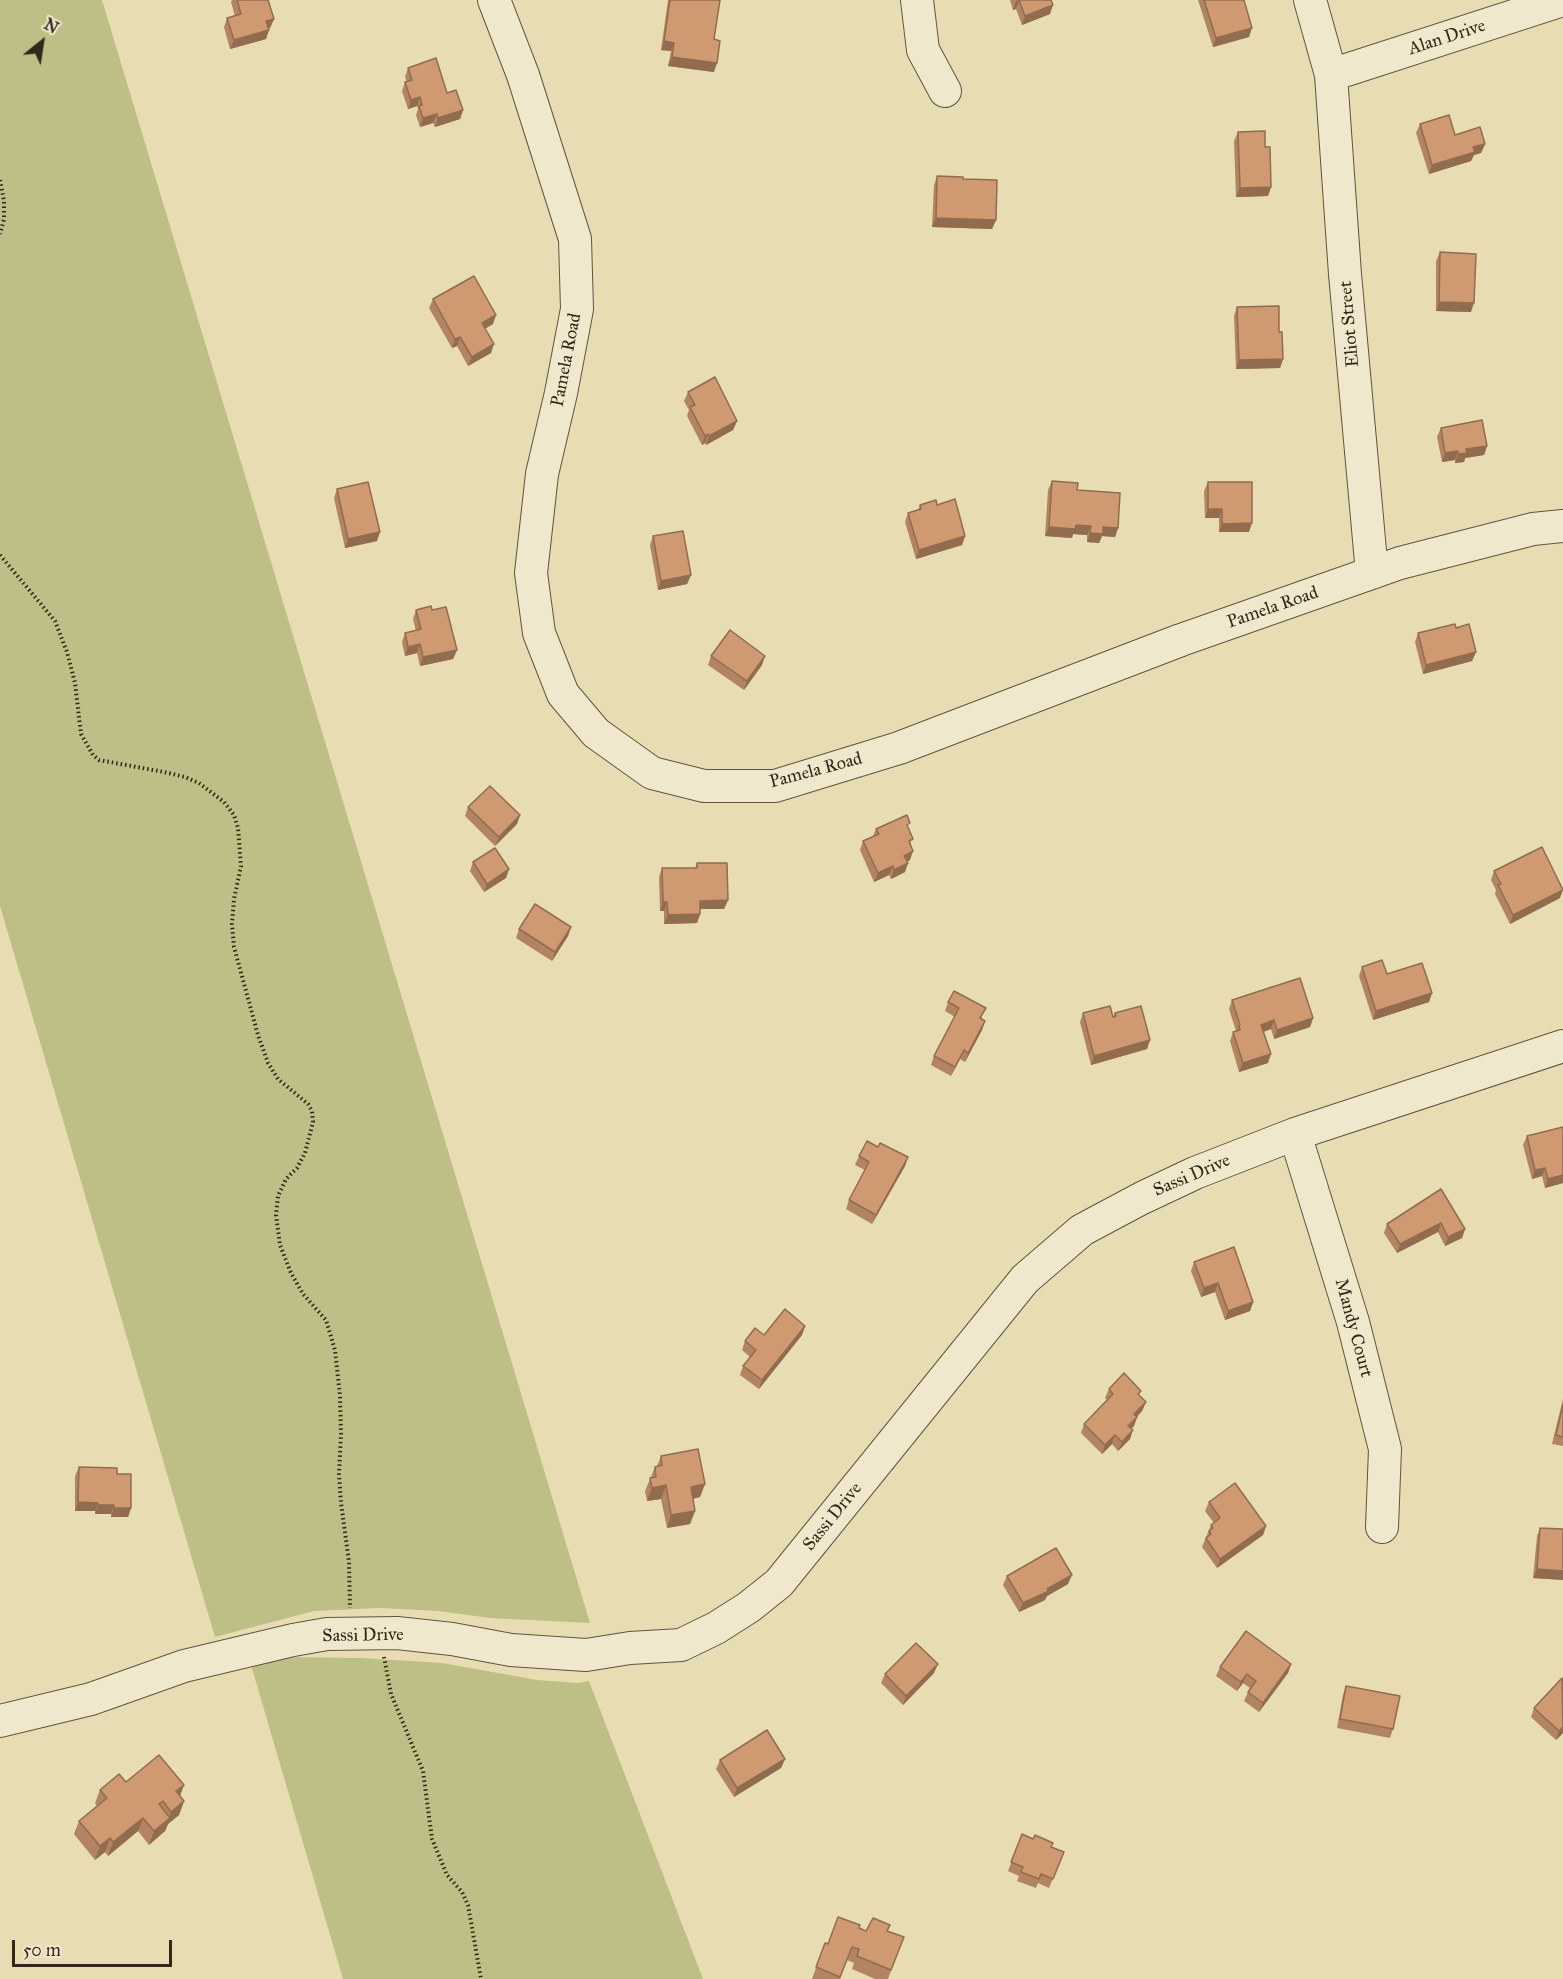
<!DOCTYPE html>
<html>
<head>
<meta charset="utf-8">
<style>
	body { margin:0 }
	#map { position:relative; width:1563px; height:1979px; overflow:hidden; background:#e8dcb2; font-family:"IM FELL Great Primer",serif }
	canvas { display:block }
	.north { position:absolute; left:12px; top:12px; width:60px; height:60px; -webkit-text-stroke:4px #f0e8cd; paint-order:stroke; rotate:30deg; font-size:16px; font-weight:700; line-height:24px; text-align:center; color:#32271a }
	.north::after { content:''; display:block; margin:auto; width:21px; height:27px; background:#32271a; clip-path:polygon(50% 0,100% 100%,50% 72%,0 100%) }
	.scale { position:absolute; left:12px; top:1940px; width:160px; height:27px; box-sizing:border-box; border:3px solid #32271a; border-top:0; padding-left:8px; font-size:18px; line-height:21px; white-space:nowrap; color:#32271a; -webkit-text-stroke:4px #f0e8cd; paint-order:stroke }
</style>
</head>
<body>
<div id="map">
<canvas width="1563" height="1979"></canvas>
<div class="north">N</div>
<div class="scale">50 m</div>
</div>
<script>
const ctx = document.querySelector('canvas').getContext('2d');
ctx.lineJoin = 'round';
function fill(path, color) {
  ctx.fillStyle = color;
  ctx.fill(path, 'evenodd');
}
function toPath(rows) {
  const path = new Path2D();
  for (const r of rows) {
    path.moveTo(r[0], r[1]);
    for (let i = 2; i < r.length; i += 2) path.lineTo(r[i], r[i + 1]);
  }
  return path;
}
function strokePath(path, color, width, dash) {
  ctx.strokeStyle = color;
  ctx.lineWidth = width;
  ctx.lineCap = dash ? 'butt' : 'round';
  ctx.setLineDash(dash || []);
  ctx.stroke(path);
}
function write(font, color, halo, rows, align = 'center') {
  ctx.font = font + ' "IM FELL Great Primer",serif';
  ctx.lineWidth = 6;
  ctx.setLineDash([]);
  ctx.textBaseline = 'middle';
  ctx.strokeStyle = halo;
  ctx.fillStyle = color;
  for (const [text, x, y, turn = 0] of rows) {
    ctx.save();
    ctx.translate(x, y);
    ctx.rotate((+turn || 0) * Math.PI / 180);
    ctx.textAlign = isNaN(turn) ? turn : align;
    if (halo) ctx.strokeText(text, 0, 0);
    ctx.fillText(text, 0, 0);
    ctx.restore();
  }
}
fill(toPath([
	[0,0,102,0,590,1623,490,1618,439,1611,379,1608,314,1611,215,1637,0,906],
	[281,1657,360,1658,442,1663,537,1680,578,1683,589,1681,703,1979,343,1979,251,1665]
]), '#bebe87');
const minor = toPath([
	[494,0,523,75,575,239,577,309,561,393,542,474,531,573,539,633,563,694,596,733,652,773,704,786,775,786,899,748,1181,640,1400,563,1533,529,1563,526],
	[917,0,923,50,945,91],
	[1310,0,1331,75,1345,274,1372,573],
	[1331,75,1563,0],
	[1295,1134,1353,1322,1385,1449,1382,1527],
	[0,1721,91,1699,184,1666,293,1640,327,1634,397,1633,452,1639,511,1650,586,1655,630,1648,681,1645,716,1628,749,1607,779,1583,1025,1279,1082,1230,1142,1198,1195,1173,1295,1134,1563,1046]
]);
strokePath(minor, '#605440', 34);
strokePath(toPath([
	[0,180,4,201,4,219,0,234],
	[0,555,55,621,67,652,75,683,81,734,93,755,99,760,164,772,185,777,199,783,224,802,234,815,238,828,241,866,234,899,232,924,234,947,258,1035,268,1063,278,1079,308,1104,312,1111,313,1122,305,1153,297,1168,286,1179,278,1196,276,1215,280,1245,291,1273,303,1294,326,1320,335,1350,340,1396,341,1434,339,1474,341,1503,349,1562,350,1608],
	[384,1657,391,1694,423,1771,432,1839,447,1875,462,1892,468,1905,481,1979]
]), '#32271a', 4, [1.5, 3]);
strokePath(minor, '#f0e8cd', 32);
fill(toPath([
	[232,0,268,0,274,19,270,28,269,28,266,39,230,49,224,27,227,18,235,16,231,2],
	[668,0,720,0,714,39,714,72,668,66,671,51,661,50],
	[1010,0,1051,0,1050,14,1022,25,1016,9,1013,10],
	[1198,0,1244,0,1249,37,1213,47],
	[408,68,447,93,463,110,460,119,435,127,433,123,420,127,416,115,418,109,417,106,408,109,402,91,405,82,407,82,405,77],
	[1420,124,1485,144,1481,153,1474,155,1471,161,1429,174,1416,133],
	[1238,132,1265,147,1271,187,1268,196,1236,197,1234,141],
	[937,176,996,220,992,229,932,227,934,185],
	[1440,252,1471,312,1436,311,1436,261],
	[433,299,493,324,485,329,491,353,468,366,457,346,452,348,429,308],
	[1237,307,1279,332,1283,359,1280,368,1236,369,1234,316],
	[688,392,737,421,733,430,706,445,705,443,702,445,687,416,689,410,684,401],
	[1441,428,1487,446,1484,455,1465,458,1464,462,1455,463,1455,460,1442,462,1437,437],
	[1052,481,1077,490,1118,528,1115,537,1102,536,1099,543,1087,542,1087,535,1073,534,1072,538,1045,536,1048,490],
	[1208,482,1249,532,1219,532,1219,518,1205,518,1204,491],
	[337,489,377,541,345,548,334,498],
	[920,505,937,505,965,536,962,545,916,559,905,522,908,513,918,510],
	[653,536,691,575,687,584,658,590,650,545],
	[416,610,432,610,457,650,453,659,420,666,417,653,405,656,402,642,405,633,416,631,413,619],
	[1418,633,1476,652,1472,661,1423,674,1415,642],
	[711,656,762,665,744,690,708,665],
	[468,807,520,815,517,824,495,846,465,816],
	[909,828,911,846,910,860,907,862,908,863,905,872,891,879,889,875,874,882,860,850,863,841,873,836,876,829],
	[473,862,509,869,506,878,484,892,470,871],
	[697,863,728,900,724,909,700,909,700,914,697,923,664,924,664,911,660,911,659,877,662,868,695,868],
	[1494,871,1560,898,1510,924,1495,894,1496,890,1491,880],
	[571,927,568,936,552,961,516,938,519,929],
	[1362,967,1387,974,1432,993,1429,1002,1373,1020,1359,976],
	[1232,1000,1313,1018,1310,1027,1274,1039,1271,1029,1263,1032,1268,1063,1239,1072,1230,1041,1233,1032,1236,1031,1229,1009],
	[948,1002,982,1017,981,1019,985,1021,982,1030,965,1062,960,1059,951,1076,931,1065,934,1056,955,1017,945,1011],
	[1083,1013,1113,1017,1115,1013,1150,1040,1147,1049,1091,1065,1080,1022],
	[1563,1127,1563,1183,1545,1188,1542,1176,1532,1179,1523,1145,1527,1136],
	[878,1147,908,1157,905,1166,872,1224,846,1209,849,1200,865,1170,855,1165,859,1156],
	[1441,1189,1465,1229,1462,1238,1445,1246,1438,1232,1397,1253,1384,1233,1387,1224],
	[1194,1262,1253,1302,1250,1311,1225,1320,1215,1292,1201,1297,1191,1271],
	[805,1326,802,1335,759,1389,740,1375,743,1366,750,1357,742,1350,745,1341,764,1335],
	[1109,1389,1139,1396,1146,1402,1142,1411,1137,1417,1134,1426,1131,1429,1130,1439,1118,1451,1112,1444,1102,1454,1081,1433,1084,1424,1107,1400,1105,1398],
	[1563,1399,1563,1446,1552,1444],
	[661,1456,705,1484,700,1497,693,1499,695,1511,690,1524,667,1528,661,1499,647,1501,645,1491,655,1467,657,1466],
	[79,1467,117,1474,131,1508,128,1517,111,1517,111,1514,95,1514,95,1511,75,1511,75,1476],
	[1209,1502,1266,1526,1263,1535,1217,1568,1202,1547,1211,1525,1214,1523,1205,1511],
	[1540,1528,1563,1529,1563,1580,1533,1578,1537,1536],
	[1007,1576,1068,1584,1047,1596,1045,1600,1019,1612,1003,1585],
	[1291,1664,1288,1673,1259,1712,1244,1701,1248,1692,1250,1688,1243,1683,1237,1691,1216,1676,1220,1667],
	[934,1673,903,1705,881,1683,885,1674],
	[1563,1678,1563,1733,1556,1740,1531,1717,1534,1708],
	[1346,1686,1393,1729,1390,1738,1337,1728,1343,1695],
	[785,1759,781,1768,734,1797,716,1769,720,1760],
	[126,1782,184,1785,180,1796,184,1801,179,1815,168,1824,165,1831,149,1845,138,1831,108,1856,105,1852,95,1860,74,1834,79,1821,97,1806,95,1803,100,1790],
	[1022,1834,1064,1852,1049,1888,1038,1883,1036,1888,1017,1881,1019,1876,1008,1871],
	[859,1928,866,1931,888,1931,904,1937,888,1979,875,1979,852,1969,854,1963,847,1960,840,1979,812,1979,825,1943,828,1944]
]), '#b28461');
fill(toPath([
	[1019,0,1016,9,1013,10,1016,1],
	[1053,5,1050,14,1022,25,1025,16],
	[274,19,270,28,263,30,266,21],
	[1252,28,1249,37,1213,47,1216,38],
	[269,30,266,39,230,49,234,40],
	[664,41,674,43,671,51,661,50],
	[672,57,717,63,714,72,668,66],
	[420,97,417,106,408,109,411,100],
	[463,110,460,119,435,127,438,118],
	[437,114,433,123,420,127,423,118],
	[1485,144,1481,153,1474,155,1471,161,1429,174,1432,165,1473,147],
	[1271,187,1268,196,1236,197,1240,188],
	[936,218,996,220,992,229,932,227],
	[1439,302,1474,303,1471,312,1436,311],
	[496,315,493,324,479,332,482,323],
	[460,337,457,346,452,348,455,339],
	[494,344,491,353,468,366,472,357],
	[1283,359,1280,368,1236,369,1239,360],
	[737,421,733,430,706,445,709,436],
	[708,434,705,443,702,445,705,436],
	[1487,446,1484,455,1465,458,1464,462,1455,463,1458,454,1466,449],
	[1458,451,1455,460,1442,462,1445,453],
	[1208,509,1222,509,1219,518,1205,518],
	[1252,523,1249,532,1219,532,1222,524],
	[1076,525,1091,526,1087,535,1073,534,1072,538,1045,536,1049,527],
	[1103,527,1118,528,1115,537,1102,536,1099,543,1087,542,1090,533],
	[380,532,377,541,345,548,348,539],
	[965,536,962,545,916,559,919,550],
	[691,575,687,584,658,590,661,581],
	[420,644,417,653,405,656,408,647],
	[457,650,453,659,420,666,423,657],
	[1476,652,1472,661,1423,674,1426,665],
	[765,656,762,665,744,690,747,681],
	[520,815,517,824,495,846,499,837],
	[913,851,910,860,901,865,904,856],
	[908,863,905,872,891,879,894,870],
	[893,866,889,875,874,882,878,873],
	[509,869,506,878,484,892,487,884],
	[1563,890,1560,898,1510,924,1513,915],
	[728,900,724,909,696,909,700,901],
	[663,902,667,902,664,911,660,911],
	[700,914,697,923,664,924,668,915],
	[571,927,568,936,552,961,555,952],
	[1432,993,1429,1002,1373,1020,1376,1011],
	[1313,1018,1310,1027,1274,1039,1277,1030],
	[1274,1020,1271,1029,1258,1034,1261,1025],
	[985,1021,982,1030,965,1062,968,1053],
	[1150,1040,1147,1049,1091,1065,1094,1056],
	[964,1050,960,1059,951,1076,955,1067],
	[1271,1054,1268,1063,1239,1072,1243,1063],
	[908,1157,905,1166,872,1224,876,1215],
	[1545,1168,1542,1176,1532,1179,1535,1170],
	[1563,1175,1563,1183,1545,1188,1548,1179],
	[1441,1223,1438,1232,1397,1253,1400,1244],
	[1465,1229,1462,1238,1445,1246,1448,1237],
	[1218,1283,1215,1292,1201,1297,1204,1288],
	[1253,1302,1250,1311,1225,1320,1228,1311],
	[805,1326,802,1335,759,1389,762,1380],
	[1146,1402,1142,1411,1130,1423,1134,1414],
	[1137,1417,1134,1426,1125,1435,1128,1426],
	[1133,1430,1130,1439,1118,1451,1122,1442],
	[1115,1435,1112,1444,1102,1454,1105,1445],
	[705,1484,700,1497,686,1500,691,1487],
	[666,1485,661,1499,647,1501,652,1488],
	[78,1502,98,1503,95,1511,75,1511],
	[98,1505,114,1505,111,1514,95,1514],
	[114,1508,131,1508,128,1517,111,1517],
	[695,1511,690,1524,667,1528,671,1515],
	[1266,1526,1263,1535,1217,1568,1220,1559],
	[1537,1569,1563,1571,1563,1580,1533,1578],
	[1072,1575,1068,1584,1047,1596,1045,1600,1019,1612,1023,1603],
	[938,1664,934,1673,903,1705,906,1696],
	[1291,1664,1288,1673,1259,1712,1263,1703],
	[1247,1674,1243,1683,1237,1691,1241,1682],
	[1563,1727,1563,1733,1556,1740,1559,1731],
	[785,1759,781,1768,734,1797,737,1788],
	[184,1785,179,1798,176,1791],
	[184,1801,179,1815,168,1824,165,1831,149,1845,154,1831,169,1819,171,1812],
	[143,1818,138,1831,108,1856,113,1842],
	[110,1838,105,1852,95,1860,100,1846]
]), '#916c4f');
const building = toPath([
	[237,0,268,0,274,19,266,21,269,30,234,40,227,18,241,14,237,0],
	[670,0,720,0,714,39,720,41,717,63,672,57,674,43,664,41,670,0],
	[1019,0,1051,0,1053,5,1025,16,1019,0],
	[1204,0,1244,0,1252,28,1216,38,1204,0],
	[436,58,447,93,456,90,463,110,438,118,437,114,423,118,419,106,422,105,420,97,411,100,405,82,412,80,408,68,436,58],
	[1449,115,1455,135,1480,127,1485,144,1473,147,1475,152,1432,165,1420,124,1449,115],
	[1265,131,1265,147,1270,147,1271,187,1240,188,1238,132,1265,131],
	[937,176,963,177,963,179,997,180,996,220,936,218,937,176],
	[1440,252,1476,254,1474,303,1439,302,1440,252],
	[474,276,496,315,482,323,494,344,472,357,460,337,455,339,433,299,474,276],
	[1279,306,1279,332,1282,332,1283,359,1239,360,1237,307,1279,306],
	[715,377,737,421,709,436,708,434,705,436,690,407,695,405,688,392,715,377],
	[1482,420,1487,446,1466,449,1467,453,1458,454,1458,451,1445,453,1441,428,1482,420],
	[1052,481,1078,483,1077,490,1120,493,1118,528,1103,527,1103,534,1090,533,1091,526,1076,525,1075,529,1049,527,1052,481],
	[368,482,380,532,348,539,337,489,368,482],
	[1208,482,1252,482,1252,523,1222,524,1222,509,1208,509,1208,482],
	[955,499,965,536,919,550,908,513,921,509,920,505,936,500,937,505,955,499],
	[683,531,691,575,661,581,653,536,683,531],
	[431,606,432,610,446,607,457,650,423,657,420,644,408,647,405,633,421,629,416,610,431,606],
	[1455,624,1456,628,1469,624,1476,652,1426,665,1418,633,1455,624],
	[730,630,765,656,747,681,711,656,730,630],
	[490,786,520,815,499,837,468,807,490,786],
	[907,815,910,823,907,825,913,839,909,841,913,851,904,856,908,863,894,870,893,866,878,873,863,841,879,834,876,829,907,815],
	[1542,847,1563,890,1513,915,1498,885,1501,884,1494,871,1542,847],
	[495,848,509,869,487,884,473,862,495,848],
	[697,863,727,863,728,900,700,901,700,914,668,915,667,902,663,902,662,868,697,868,697,863],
	[535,904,571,927,555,952,519,929,535,904],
	[1382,960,1387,974,1422,963,1432,993,1376,1011,1362,967,1382,960],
	[1300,978,1313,1018,1277,1030,1274,1020,1261,1025,1271,1054,1243,1063,1233,1032,1240,1030,1239,1026,1240,1025,1232,1000,1300,978],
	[954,991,986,1008,980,1018,985,1021,968,1053,964,1050,955,1067,934,1056,959,1008,948,1002,954,991],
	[1110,1006,1113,1017,1116,1016,1115,1013,1141,1006,1150,1040,1094,1056,1083,1013,1110,1006],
	[1563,1127,1563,1175,1548,1179,1545,1168,1535,1170,1527,1136,1563,1127],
	[867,1141,878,1147,880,1143,908,1157,876,1215,849,1200,869,1162,859,1156,867,1141],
	[1441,1189,1465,1229,1448,1237,1441,1223,1400,1244,1387,1224,1441,1189],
	[1234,1247,1253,1302,1228,1311,1218,1283,1204,1288,1194,1262,1234,1247],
	[785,1309,805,1326,762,1380,743,1366,756,1350,745,1341,755,1328,764,1335,785,1309],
	[1124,1373,1141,1391,1138,1394,1146,1402,1134,1414,1137,1417,1128,1426,1133,1430,1122,1442,1115,1435,1105,1445,1084,1424,1113,1394,1109,1389,1124,1373],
	[1563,1404,1563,1437,1556,1435,1563,1404],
	[698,1449,705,1484,691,1487,695,1511,671,1515,666,1485,652,1488,650,1478,656,1477,655,1467,662,1465,661,1456,698,1449],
	[79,1467,117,1468,117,1474,131,1474,131,1508,114,1508,114,1505,98,1505,98,1503,78,1502,79,1467],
	[1235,1483,1266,1526,1220,1559,1206,1538,1211,1534,1209,1531,1213,1528,1211,1525,1220,1518,1209,1502,1235,1483],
	[1540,1528,1563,1529,1563,1571,1537,1569,1540,1528],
	[1056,1548,1072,1575,1047,1589,1049,1591,1023,1603,1007,1576,1056,1548],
	[1246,1631,1291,1664,1263,1703,1248,1692,1256,1681,1247,1674,1241,1682,1220,1667,1246,1631],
	[916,1643,938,1664,906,1696,885,1674,916,1643],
	[1562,1678,1563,1727,1559,1731,1534,1708,1562,1678],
	[1346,1686,1400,1696,1393,1729,1340,1719,1346,1686],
	[767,1730,785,1759,737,1788,720,1760,767,1730],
	[159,1755,184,1785,176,1791,184,1801,171,1812,163,1801,159,1804,170,1818,154,1831,143,1818,113,1842,110,1838,100,1846,79,1821,107,1798,100,1790,119,1774,126,1782,159,1755],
	[1022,1834,1033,1839,1035,1835,1053,1843,1051,1847,1064,1852,1053,1879,1041,1874,1039,1879,1021,1872,1023,1867,1011,1862,1022,1834],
	[838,1917,860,1925,859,1928,866,1931,873,1918,890,1925,887,1931,904,1937,891,1970,857,1956,859,1949,852,1947,840,1977,816,1967,825,1943,828,1944,838,1917]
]);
fill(building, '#cf9a71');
strokePath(building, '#916c4f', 1.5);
write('18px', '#32271a', '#f0e8cd', [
	["Alan Drive",1447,38,-18],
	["Eliot Street",1350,324,-95],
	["Pamela Road",567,360,-79],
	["Pamela Road",1273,608,-19],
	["Pamela Road",816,771,-15],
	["Sassi Drive",1192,1176,-23],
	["Mandy Court",1353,1328,75],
	["Sassi Drive",833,1517,-51],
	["Sassi Drive",363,1636,-1]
]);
</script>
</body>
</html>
